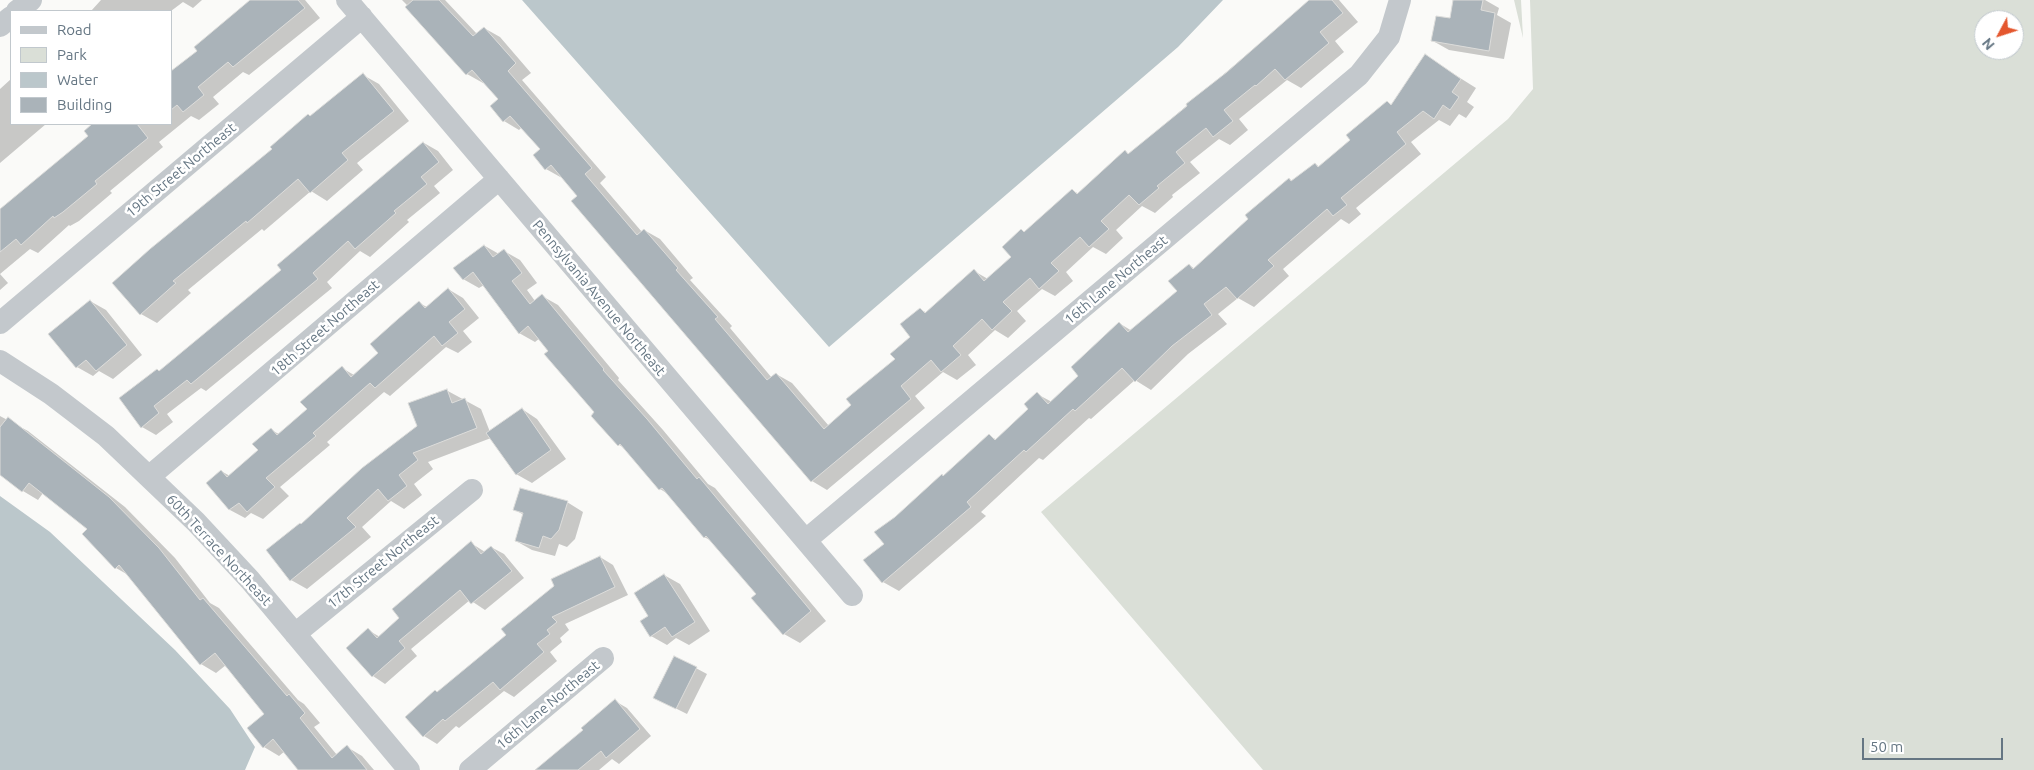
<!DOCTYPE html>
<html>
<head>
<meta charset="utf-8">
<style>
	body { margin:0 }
	#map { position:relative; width:2034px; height:770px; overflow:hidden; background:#fafaf8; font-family:Ubuntu,sans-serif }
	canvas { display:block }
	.legend { position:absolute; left:10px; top:10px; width:162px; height:115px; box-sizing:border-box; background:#fff; border:1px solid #c1c8cd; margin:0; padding:6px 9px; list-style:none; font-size:15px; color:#657683 }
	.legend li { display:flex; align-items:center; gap:10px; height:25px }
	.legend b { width:25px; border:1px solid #c1c8cd }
	.north { position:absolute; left:1974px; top:10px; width:50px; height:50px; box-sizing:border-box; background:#fff; border:1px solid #c1c8cd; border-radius:50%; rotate:230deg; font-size:14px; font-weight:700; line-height:20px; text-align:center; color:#657683 }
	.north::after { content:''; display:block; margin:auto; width:18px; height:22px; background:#e4572e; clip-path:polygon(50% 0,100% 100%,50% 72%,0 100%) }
	.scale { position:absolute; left:1862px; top:738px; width:141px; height:22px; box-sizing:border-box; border:2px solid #657683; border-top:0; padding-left:6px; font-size:15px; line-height:18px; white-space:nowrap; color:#657683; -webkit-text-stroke:4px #fff; paint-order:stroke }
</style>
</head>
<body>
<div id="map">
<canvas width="2034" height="770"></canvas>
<ul class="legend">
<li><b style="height:6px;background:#c3c8cc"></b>Road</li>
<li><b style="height:14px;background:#dadfd7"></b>Park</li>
<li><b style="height:14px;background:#bbc7cb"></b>Water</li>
<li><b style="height:14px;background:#aab3b9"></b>Building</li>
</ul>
<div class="north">N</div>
<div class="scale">50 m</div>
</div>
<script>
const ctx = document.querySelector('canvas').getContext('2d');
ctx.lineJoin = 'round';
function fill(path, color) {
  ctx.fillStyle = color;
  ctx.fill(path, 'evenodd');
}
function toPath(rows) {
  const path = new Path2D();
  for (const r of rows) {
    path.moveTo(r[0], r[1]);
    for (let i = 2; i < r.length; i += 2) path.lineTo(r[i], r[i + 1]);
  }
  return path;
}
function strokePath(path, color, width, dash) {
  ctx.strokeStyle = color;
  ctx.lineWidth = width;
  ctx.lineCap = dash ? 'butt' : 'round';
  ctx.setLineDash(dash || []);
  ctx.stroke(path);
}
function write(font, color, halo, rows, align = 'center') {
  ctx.font = font + ' Ubuntu,sans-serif';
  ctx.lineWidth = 5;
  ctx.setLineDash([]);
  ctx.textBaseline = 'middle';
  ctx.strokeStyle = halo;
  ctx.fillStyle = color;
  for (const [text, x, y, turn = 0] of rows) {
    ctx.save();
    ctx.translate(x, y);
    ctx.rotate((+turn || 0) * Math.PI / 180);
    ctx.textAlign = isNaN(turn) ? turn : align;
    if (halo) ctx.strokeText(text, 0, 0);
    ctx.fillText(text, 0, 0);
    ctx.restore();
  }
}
fill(toPath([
	[1514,0,1521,0,1523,38],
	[1530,0,2034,0,2034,770,1263,770,1041,512,1508,119,1533,89],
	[1984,20,2014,20,2014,50,1984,50]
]), '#dadfd7');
fill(toPath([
	[522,0,1223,0,1178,47,829,347],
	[0,496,50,532,175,650,230,709,255,747,245,770,0,770]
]), '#bbc7cb');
fill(toPath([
	[101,0,202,0,193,8,183,2,171,11,91,11],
	[252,0,305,0,320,18,249,75,243,72,213,97,219,104,199,120,191,116,159,142,163,147,110,191,112,193,79,221,70,226,69,225,38,253,30,249,0,274,8,283,0,290,0,211,90,136,86,131,94,124,171,124,171,72,199,51],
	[402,0,445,0,477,34,484,28,500,37,531,73,522,80,606,177,600,183,642,232,644,230,660,239,693,278,690,280,732,326,730,328,772,378,776,374,792,383,829,426,853,406,897,359,912,337,920,309,927,313,974,271,988,279,1013,257,1025,233,1072,190,1079,194,1125,152,1130,154,1311,0,1339,0,1358,22,1335,41,1344,52,1301,88,1287,80,1239,119,1248,130,1230,145,1219,139,1190,162,1200,173,1172,195,1173,197,1155,213,1142,206,1116,230,1123,238,1106,254,1093,247,1066,272,1073,281,1055,296,1042,289,1017,311,1026,321,1008,338,995,330,968,355,976,365,957,380,943,372,915,396,925,408,827,490,812,481,563,176,562,178,546,169,534,155,542,149,522,127,519,130,504,121,500,99,484,82,483,83,467,74,407,8,408,6],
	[1455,0,1485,0,1499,8,1497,15,1511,23,1504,59,1449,50,1433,41,1451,20],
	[1425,56,1476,88,1467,102,1474,107,1466,118,1459,114,1450,126,1439,120,1411,142,1421,154,1356,208,1361,214,1349,224,1341,219,1283,269,1289,276,1254,307,1238,298,1218,314,1227,324,1188,354,1151,390,1135,380,1091,419,1089,418,1043,460,1039,458,981,512,986,516,899,591,883,582,865,560,885,544,895,518,944,477,990,436,997,440,1030,409,1037,394,1052,402,1080,376,1119,323,1132,331,1178,291,1189,265,1195,269,1250,219,1289,179,1293,181,1315,164,1320,167,1352,140,1388,102,1392,105],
	[363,75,379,84,409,121,357,163,363,170,327,201,311,191,264,231,262,229,188,290,191,293,157,323,141,314,114,283],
	[11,79,11,124,46,124,0,163,0,89],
	[424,143,438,151,453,170,434,186,440,193,407,220,409,222,370,257,360,251,327,282,332,288,206,391,201,388,167,414,173,422,156,435,142,427,160,372,283,270],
	[485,246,499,254,504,251,520,260,537,283,527,290,535,301,542,296,558,305,619,378,618,380,663,430,708,484,715,488,826,621,800,643,784,634,752,598,757,594,714,542,704,537,668,494,660,489,625,448,619,445,540,338,535,342,519,333,484,285,479,288,463,279],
	[448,289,463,298,479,318,463,331,472,342,458,353,446,347,390,396,384,392,327,442,330,445,280,487,289,496,263,519,251,513,245,518,230,510,208,483,221,471,230,476,260,451,271,430,279,434,309,409,342,368,354,375,380,353,419,303,427,307],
	[90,301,106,310,142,355,113,379,99,371,93,376,77,367,50,334],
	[446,390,481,409,490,432,522,409,537,419,566,459,532,483,516,474,491,438,428,462,433,469,414,484,422,495,404,509,391,501,362,527,371,537,307,589,291,580,302,525,418,426],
	[0,416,28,431,125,507,175,558,210,603,219,608,298,700,304,704,320,723,314,727,337,755,347,747,362,756,374,770,304,770,285,751,279,756,264,747,266,714,226,665,216,673,201,664,130,576,116,568,84,534,89,529,43,493,38,500,23,491,0,473],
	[567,502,583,512,575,539,567,547,559,544,555,556,532,550,516,541,524,515,515,510],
	[471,543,485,552,491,547,504,554,524,578,485,610,470,600,411,649,417,656,385,684,373,676,368,630,380,637,401,618],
	[600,557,613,565,628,595,565,624,569,630,560,638,562,642,550,652,557,661,514,697,504,691,459,728,456,726,437,744,424,736,438,693],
	[664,575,680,584,710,631,689,645,676,638,667,645,651,636,650,616],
	[675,657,707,674,687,714,665,703],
	[615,701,627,708,651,736,619,764,612,759,599,770,536,770,585,730]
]), '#0003');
const building = toPath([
	[250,0,298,0,305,8,233,67,228,62,198,87,204,95,183,112,177,105,171,110,171,71,197,51,194,47,250,0],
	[413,0,439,0,473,36,484,27,516,63,508,71,592,168,585,174,637,235,644,229,678,268,676,270,718,317,715,319,767,380,776,373,824,429,851,405,846,399,895,359,890,354,910,337,900,324,920,308,925,313,974,269,984,281,1011,257,1002,247,1021,229,1024,232,1072,189,1077,194,1125,150,1128,154,1187,106,1186,104,1227,72,1309,0,1332,0,1343,13,1320,32,1329,43,1285,80,1275,69,1256,86,1255,85,1224,110,1233,121,1213,137,1206,128,1176,152,1185,163,1157,186,1159,188,1139,205,1129,195,1101,221,1109,229,1089,247,1080,237,1051,263,1059,271,1039,289,1030,278,1003,302,1012,311,992,330,982,319,953,346,961,355,941,372,931,360,901,386,911,399,811,482,571,201,577,196,551,165,545,170,533,155,540,149,510,116,503,122,490,106,498,99,472,70,466,75,405,7,413,0],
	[1453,0,1483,0,1481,10,1495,13,1489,51,1431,41,1436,16,1450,18,1453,0],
	[1425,54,1461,79,1452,92,1459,97,1450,110,1443,105,1434,119,1423,111,1397,132,1406,144,1341,198,1347,205,1333,216,1327,209,1268,260,1274,266,1237,299,1226,287,1204,304,1212,315,1172,346,1135,382,1122,368,1075,411,1073,409,1026,452,1024,450,967,502,971,507,882,583,863,560,884,544,874,532,895,517,942,474,943,476,989,434,995,440,1028,409,1024,404,1037,392,1048,404,1078,376,1071,367,1119,322,1128,332,1177,291,1168,281,1189,264,1193,269,1248,219,1245,215,1289,178,1291,181,1315,163,1318,167,1350,140,1346,135,1387,101,1391,105,1425,54],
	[363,73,394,111,342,153,348,160,310,193,298,179,247,223,246,221,173,281,176,283,140,315,112,283,150,249,272,149,270,147,308,114,310,116,363,73],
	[92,124,137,124,148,138,95,181,97,184,63,212,54,218,53,216,21,245,16,239,0,252,0,209,88,136,84,131,92,124],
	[423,142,439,162,421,177,427,184,394,211,396,213,355,249,348,241,313,273,318,279,191,384,187,380,154,406,159,413,141,428,119,398,157,369,159,371,281,270,277,265,423,142],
	[484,245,493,257,504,249,522,273,512,281,530,304,542,294,604,369,603,370,647,419,697,479,699,477,811,611,783,635,751,598,756,594,706,536,704,538,662,488,659,490,620,444,618,446,591,416,594,412,544,354,548,351,528,326,519,334,473,272,463,280,453,268,484,245],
	[448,288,465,309,449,322,458,333,442,346,434,336,375,388,370,383,313,433,316,436,266,478,275,487,247,512,239,503,229,510,206,483,221,470,227,477,258,450,252,444,271,428,277,435,307,409,300,402,342,366,351,377,378,353,370,344,398,319,419,301,425,308,448,288],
	[90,300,127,345,96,371,86,360,76,368,48,334,90,300],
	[447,389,452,403,465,398,477,428,413,453,418,460,399,475,407,486,388,501,378,489,347,518,356,527,290,581,266,550,300,523,301,524,362,468,417,426,408,403,447,389],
	[522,408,551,450,516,475,486,433,522,408],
	[8,417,109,497,159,548,200,600,203,598,287,696,289,694,305,713,300,718,332,758,347,745,367,770,298,770,273,739,263,748,247,728,264,714,215,653,200,665,119,565,115,569,82,534,87,529,29,483,22,492,0,475,0,427,8,417],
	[520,488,568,501,559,530,551,539,543,536,539,548,515,541,523,513,513,510,520,488],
	[471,541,481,554,491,546,512,571,471,604,460,590,399,641,405,648,372,677,346,648,368,628,377,638,399,618,392,609,471,541],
	[600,556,615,587,552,617,557,622,547,630,550,634,537,644,544,652,500,690,493,682,445,721,443,719,423,737,405,717,435,690,437,692,506,635,501,629,554,586,551,579,600,556],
	[664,574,695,622,672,637,665,627,650,637,640,621,648,616,634,593,664,574],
	[674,656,697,667,676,709,653,698,674,656],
	[615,699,640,729,606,758,601,751,578,770,535,770,583,730,581,728,615,699]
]);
fill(building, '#aab3b9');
strokePath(building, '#dcdcda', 1);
strokePath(toPath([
	[347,0,852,595],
	[17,11,31,0],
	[0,26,11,17],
	[0,323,362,17],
	[0,361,51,394,106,436,196,522,250,580,409,770],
	[150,476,499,179],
	[806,540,1359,75,1389,37,1400,0],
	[295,634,472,490],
	[470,770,603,658]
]), '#c3c8cc', 22);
write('14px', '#657683', '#fff', [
	["19th Street Northeast",181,170,-40],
	["16th Lane Northeast",1116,280,-40],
	["Pennsylvania Avenue Northeast",599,298,50],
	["18th Street Northeast",325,328,-41],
	["60th Terrace Northeast",219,550,47],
	["17th Street Northeast",383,562,-39],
	["16th Lane Northeast",548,705,-40]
]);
</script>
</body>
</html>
